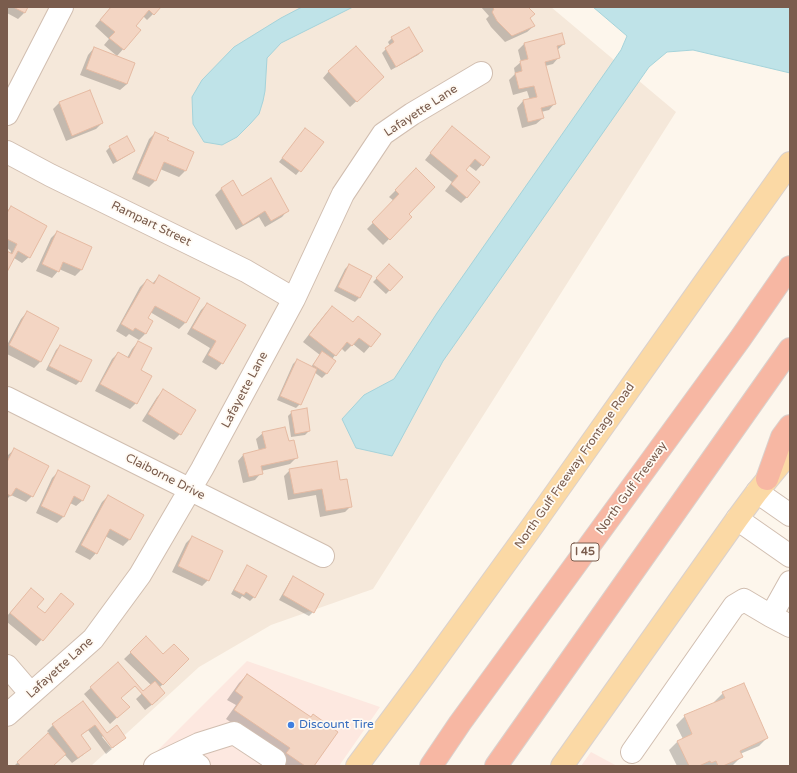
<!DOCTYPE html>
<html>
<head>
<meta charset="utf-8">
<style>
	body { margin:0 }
	#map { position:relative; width:797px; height:773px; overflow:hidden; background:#fdf6ec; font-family:"Varela Round",sans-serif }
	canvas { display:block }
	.frame { position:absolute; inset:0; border:8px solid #7a5c4d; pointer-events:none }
</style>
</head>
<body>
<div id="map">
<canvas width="797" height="773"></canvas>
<div class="frame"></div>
</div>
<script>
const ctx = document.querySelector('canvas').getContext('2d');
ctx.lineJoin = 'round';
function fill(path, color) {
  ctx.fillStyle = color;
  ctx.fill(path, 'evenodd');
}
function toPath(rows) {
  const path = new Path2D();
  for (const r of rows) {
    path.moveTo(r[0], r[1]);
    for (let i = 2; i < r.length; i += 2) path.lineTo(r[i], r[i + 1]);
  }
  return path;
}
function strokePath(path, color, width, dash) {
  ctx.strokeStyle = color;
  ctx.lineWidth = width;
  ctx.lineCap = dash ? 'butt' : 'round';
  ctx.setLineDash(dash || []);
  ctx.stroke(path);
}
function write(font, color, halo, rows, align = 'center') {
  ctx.font = font + ' "Varela Round",sans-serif';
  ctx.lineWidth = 3.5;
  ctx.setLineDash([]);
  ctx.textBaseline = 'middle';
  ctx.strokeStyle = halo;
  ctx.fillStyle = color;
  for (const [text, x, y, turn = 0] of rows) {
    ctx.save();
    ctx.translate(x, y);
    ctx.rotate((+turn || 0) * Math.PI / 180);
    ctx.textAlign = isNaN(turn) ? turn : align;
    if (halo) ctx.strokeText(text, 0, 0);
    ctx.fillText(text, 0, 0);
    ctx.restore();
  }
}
fill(toPath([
	[7,7,551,7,676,112,373,589,271,625,199,667,91,766,7,766]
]), '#f5e8da');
fill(toPath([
	[247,661,380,707,339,766,142,766],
	[591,752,617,766,581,766]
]), '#fde8e0');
const water = toPath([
	[302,7,353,7,281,43,267,58,265,91,263,101,259,114,250,124,237,137,222,145,204,142,193,124,192,97,202,80,234,47,281,18,302,7],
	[593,7,790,7,790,73,693,50,667,52,649,67,443,361,392,456,356,448,342,419,364,395,394,379,437,313,621,50,627,36,593,7]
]);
fill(water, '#bfe3e8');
strokePath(water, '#a5d3da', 1);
fill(toPath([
	[7,7,27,7,24,13,18,19,7,13],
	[111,7,160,7,147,20,143,16,134,26,139,31,117,56,104,45,109,39,95,26],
	[481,7,527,7,529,18,534,26,527,32,505,42,491,27,486,19,489,16],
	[392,38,422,51,418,55,391,70,382,53,386,49,390,46,388,42],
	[524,44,564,44,557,50,559,57,553,64,545,66,555,103,549,110,541,112,543,118,536,124,522,128,517,108,523,101,530,100,527,91,513,95,509,80,515,74,514,68,521,62,518,50],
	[94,48,134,64,127,84,120,90,80,75,88,55],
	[329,71,376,83,350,107,323,78],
	[89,91,102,123,96,129,66,141,53,109,59,103],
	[155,133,166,141,193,152,185,171,179,177,160,169,155,181,149,187,132,179,149,139],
	[301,134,322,143,296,175,279,162],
	[446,134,489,157,476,171,468,165,464,170,467,197,461,203,445,191,452,182,425,160],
	[110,147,134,150,130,154,113,164,106,151],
	[416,170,408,214,411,217,383,245,367,229,394,201,389,197],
	[222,188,241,197,288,210,282,217,265,227,259,217,236,230,215,195],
	[11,207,29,257,22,263,14,258,7,270,7,252,10,254,11,251,7,248,7,211],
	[57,232,91,247,81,270,75,276,59,269,58,271,52,278,36,271,51,238],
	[349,265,370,276,359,298,355,302,334,291,345,269],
	[389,266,402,277,386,294,373,282],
	[159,276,199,298,185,323,179,329,150,312,147,318,152,321,145,334,139,340,129,334,126,337,116,331,140,287,147,280,152,284],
	[207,304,222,363,216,370,202,362,210,348,187,334,201,310],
	[332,307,352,323,380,335,364,353,353,344,345,352,341,348,332,359,335,361,326,374,322,378,314,372,300,404,296,408,277,400,293,364,297,360,311,367,320,355,303,342,326,313],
	[27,312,57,329,40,362,34,368,7,354,7,345,21,319],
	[138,342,139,370,136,403,130,409,95,391,112,359,118,353,127,358,132,349],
	[60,346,80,381,76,385,46,370,56,350],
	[163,391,180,434,174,440,142,421,157,397],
	[292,412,309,431,305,435,291,437,288,416],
	[263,433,288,443,296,458,290,464,261,471,261,473,255,480,243,483,238,461,244,454,259,451,256,439],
	[15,449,32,496,26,502,11,495,7,499,7,458,8,455],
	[290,470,339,481,351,506,345,512,320,517,316,495,288,500,284,476],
	[58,472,83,500,76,506,70,503,64,516,57,523,36,513,52,478],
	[108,496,129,540,123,546,105,536,96,553,90,560,75,552,102,502],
	[192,537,208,580,202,586,172,572,186,543],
	[248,567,254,597,250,601,242,596,240,599,231,594,244,571],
	[294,577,323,594,313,612,309,616,279,600,290,581],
	[25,596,44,614,72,604,36,646,7,622,7,616],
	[146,638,163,656,188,659,159,688,158,700,145,710,136,699,151,685,124,659],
	[117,664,122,713,110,724,84,694],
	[247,675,313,766,285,766,279,762,282,757,226,719,236,705,227,700,239,683],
	[723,693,767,738,759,746,740,754,741,757,732,766,677,766,669,750,678,741,683,739,676,725,685,716,715,703,714,702],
	[83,702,107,734,125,738,113,748,104,735,102,737,112,749,106,754,88,730,80,736,89,748,83,755,72,763,64,754,52,766,14,766,49,733,47,731,53,725]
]), '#0003');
const building = toPath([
	[13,7,28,7,25,13,13,7],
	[111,7,161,7,154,15,149,10,136,26,141,30,124,50,109,38,115,32,100,20,111,7],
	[492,7,528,7,535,14,530,18,535,26,512,36,497,21,492,12,494,9,492,7],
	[409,27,423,51,396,67,385,48,394,42,391,37,409,27],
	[562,33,565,44,557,46,560,58,545,62,556,104,541,108,544,118,528,122,523,100,537,97,534,86,519,89,515,73,522,71,520,61,528,59,524,43,562,33],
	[356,46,384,77,357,102,328,71,356,46],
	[94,47,135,63,127,84,86,69,94,47],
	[90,90,103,123,72,136,59,102,90,90],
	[452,126,490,157,483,166,475,159,466,170,480,182,467,198,451,184,458,176,430,153,452,126],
	[305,128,324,142,301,172,282,158,305,128],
	[155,132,169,138,167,140,194,152,186,171,164,162,156,181,137,173,155,132],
	[127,136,135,151,117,161,109,146,127,136],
	[416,168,435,187,409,214,412,217,390,240,372,222,399,194,395,190,416,168],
	[271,178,289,211,271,221,265,211,243,225,221,188,233,180,242,196,271,178],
	[11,206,47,226,30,258,18,251,7,272,7,251,12,254,17,244,7,239,7,213,11,206],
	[57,231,92,247,82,270,63,262,59,272,42,264,57,231],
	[349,264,372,276,360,298,338,287,349,264],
	[389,264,403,277,390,291,376,278,389,264],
	[159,275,200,298,186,323,155,306,148,318,153,321,146,334,135,328,133,331,121,324,147,279,154,284,159,275],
	[207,303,246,325,223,364,208,355,216,341,192,328,207,303],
	[332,306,353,322,358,316,381,334,371,347,359,338,352,346,347,342,336,356,309,335,332,306],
	[27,311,59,328,41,362,9,345,27,311],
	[138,341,152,348,141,370,152,376,137,404,100,384,118,352,129,358,138,341],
	[60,345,92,360,81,382,49,366,60,345],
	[322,351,336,361,327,374,313,365,322,351],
	[297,359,317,369,301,405,280,396,297,359],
	[163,389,196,410,181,435,148,414,163,389],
	[307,408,310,431,295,434,291,411,307,408],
	[285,427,289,441,294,440,298,458,261,466,263,474,249,477,243,454,266,448,262,432,285,427],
	[14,448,49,466,33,497,16,488,11,496,7,494,7,462,14,448],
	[337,461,340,480,347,479,352,507,326,511,322,489,294,494,289,469,337,461],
	[58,470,90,486,83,501,74,496,64,517,41,506,58,470],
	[108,495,144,515,130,540,110,529,97,554,81,545,108,495],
	[192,536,223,551,209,581,178,566,192,536],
	[247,565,267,576,255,598,246,592,244,595,234,590,247,565],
	[293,576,324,594,314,613,283,595,293,576],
	[31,588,44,599,37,607,45,613,61,593,74,604,43,641,10,613,31,588],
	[146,636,163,654,174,644,189,659,163,685,130,652,146,636],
	[118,662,143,691,155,681,165,693,152,705,135,686,121,698,130,707,117,718,90,687,118,662],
	[247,674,311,717,313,714,338,732,314,766,305,766,286,753,290,748,234,710,243,697,235,691,247,674],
	[744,683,768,738,740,751,743,757,723,766,718,766,716,761,711,763,710,761,699,766,689,766,677,741,692,734,684,715,725,698,722,692,744,683],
	[83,701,107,733,117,725,126,738,112,748,95,725,81,735,91,749,78,758,52,724,83,701],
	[48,733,66,754,53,766,21,766,17,762,48,733]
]);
fill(building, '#f3d5c3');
strokePath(building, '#e6bba3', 1);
const minor = toPath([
	[7,114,62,7],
	[7,152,50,175,246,271,294,299],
	[7,398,323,556],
	[757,492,790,515],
	[737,519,790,556],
	[771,616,790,626],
	[7,666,31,694],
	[7,715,93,639,140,575,202,469,294,299,343,194,383,134,412,114,481,73],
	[632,752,734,606,744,600,771,616,790,582],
	[181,753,199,766],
	[155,766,157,764,199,744,234,733,275,760,273,766]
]);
const major = toPath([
	[357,766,423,677,531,528,705,282,790,163],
	[562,766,737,519,757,492,790,452]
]);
const highway = toPath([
	[767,479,782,437,790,426],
	[431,766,460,723,740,339,790,267],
	[496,766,790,349]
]);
strokePath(minor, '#d1beb0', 24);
strokePath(major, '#dad1cd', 24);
strokePath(highway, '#dad1cd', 24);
strokePath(minor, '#fff', 22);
strokePath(major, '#fbd9a5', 22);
strokePath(highway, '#f7b7a3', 22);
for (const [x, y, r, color] of [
	[291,725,4,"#3f7fe0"]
]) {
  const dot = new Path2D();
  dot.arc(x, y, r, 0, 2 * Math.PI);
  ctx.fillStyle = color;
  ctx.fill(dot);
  strokePath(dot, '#fffaf3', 1.5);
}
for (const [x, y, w] of [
	[585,552,28]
]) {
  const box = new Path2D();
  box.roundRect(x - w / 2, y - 9, w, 18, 3);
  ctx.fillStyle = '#fffaf3';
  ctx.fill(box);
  strokePath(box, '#7a5c4d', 1);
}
write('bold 11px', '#7a5c4d', null, [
	["I 45",585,552]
]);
write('12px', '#7a5c4d', '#fffaf3', [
	["Lafayette Lane",421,111,-33],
	["Rampart Street",151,224,26],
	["Lafayette Lane",245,390,-62],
	["North Gulf Freeway Frontage Road",575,466,-55],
	["Claiborne Drive",165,477,27],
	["North Gulf Freeway",632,488,-54],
	["Lafayette Lane",60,668,-42]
]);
write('12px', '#366cbe', '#fffaf3', [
	["Discount Tire",299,725]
], 'left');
</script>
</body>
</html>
